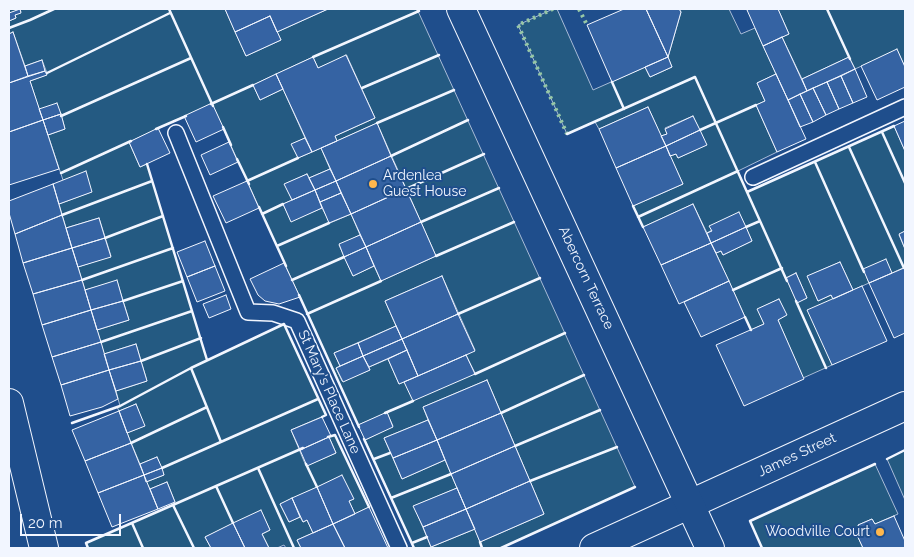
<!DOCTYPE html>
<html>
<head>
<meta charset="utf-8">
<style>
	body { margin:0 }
	#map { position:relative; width:914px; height:557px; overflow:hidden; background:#1f4e8c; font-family:Raleway,sans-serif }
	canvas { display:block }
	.frame { position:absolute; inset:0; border:10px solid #f2f6ff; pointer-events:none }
	.scale { position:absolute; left:20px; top:514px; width:101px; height:22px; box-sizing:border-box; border:2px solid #f2f6ff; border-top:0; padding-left:6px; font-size:15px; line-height:18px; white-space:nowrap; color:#f2f6ff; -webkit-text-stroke:4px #1f4e8c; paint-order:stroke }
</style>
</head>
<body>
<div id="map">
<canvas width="914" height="557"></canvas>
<div class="frame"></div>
<div class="scale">20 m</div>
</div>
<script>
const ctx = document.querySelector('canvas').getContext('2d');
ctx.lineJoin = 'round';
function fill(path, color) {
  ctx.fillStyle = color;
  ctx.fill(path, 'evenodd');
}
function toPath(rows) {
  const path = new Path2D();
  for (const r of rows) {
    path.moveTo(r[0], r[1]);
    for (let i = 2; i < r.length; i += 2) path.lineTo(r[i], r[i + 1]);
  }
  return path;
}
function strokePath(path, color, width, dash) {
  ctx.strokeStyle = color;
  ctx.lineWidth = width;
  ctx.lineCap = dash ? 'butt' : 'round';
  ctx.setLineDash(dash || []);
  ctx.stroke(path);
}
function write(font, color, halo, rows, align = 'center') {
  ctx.font = font + ' Raleway,sans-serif';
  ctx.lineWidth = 4;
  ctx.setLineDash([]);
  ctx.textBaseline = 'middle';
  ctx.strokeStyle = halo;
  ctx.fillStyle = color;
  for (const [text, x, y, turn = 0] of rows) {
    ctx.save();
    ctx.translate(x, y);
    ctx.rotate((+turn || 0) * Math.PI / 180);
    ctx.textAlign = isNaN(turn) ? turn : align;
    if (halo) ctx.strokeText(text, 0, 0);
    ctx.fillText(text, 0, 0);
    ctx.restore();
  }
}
const green = toPath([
	[9,9,225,9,246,56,281,40,277,32,328,9,417,9,635,487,501,548,414,548,365,440,393,426,387,413,358,425,212,104,129,142,140,167,147,164,207,360,284,324,326,415,291,430,306,466,336,453,329,437,335,435,369,507,355,514,349,501,353,499,342,476,280,504,289,522,300,517,303,522,307,520,313,533,297,540,301,548,286,548,284,545,277,548,269,548,262,534,270,530,261,511,205,537,211,548,88,548,86,543,173,505,173,503,175,502,167,482,150,489,146,482,164,475,157,457,140,464,127,433,144,426,136,404,119,411,117,407,120,406,116,391,147,381,136,344,104,354,97,330,129,320,117,281,85,290,78,267,111,256,99,218,66,228,59,204,91,192,63,180,48,135,65,129,61,114,39,109,30,81,46,75,47,73,42,60,25,66,13,32,9,34,9,21,16,18,15,15,21,12,20,10,9,14,9,9],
	[347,56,375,118,335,136,337,141,377,123,436,256,381,281,374,266,353,276,339,245,360,235,351,214,330,223,322,208,291,221,283,204,292,200,285,184,307,174,309,178,330,169,321,148,298,158,292,144,305,138,283,89,260,100,253,85,313,57,318,68,347,56],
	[442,276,475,350,466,355,475,373,404,382,399,384,388,359,369,367,370,370,342,381,336,368,340,366,334,353,396,326,385,301,442,276],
	[487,380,544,514,480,542,475,529,431,547,414,506,457,488,445,460,402,479,384,438,428,420,423,407,487,380],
	[553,9,557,9,593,90,645,67,650,77,672,67,668,57,681,12,679,9,729,9,741,34,755,28,776,74,757,83,765,101,756,105,777,152,738,171,747,192,894,126,905,151,905,231,899,235,905,249,905,267,892,273,864,270,869,283,853,290,840,262,808,276,818,301,831,295,833,299,832,365,803,378,778,320,786,315,779,299,758,309,764,324,751,330,716,253,721,251,723,255,752,241,739,213,707,233,693,204,643,227,633,206,683,184,670,156,676,154,678,158,706,145,693,116,665,128,667,134,661,136,648,107,599,129,595,122,567,134,518,25,553,9],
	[796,273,807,298,797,302,786,278,796,273],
	[778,9,905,9,905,67,897,50,855,69,849,57,802,79,782,37,789,34,778,9],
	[905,450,905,500,887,459,905,450],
	[875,464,898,514,875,524,872,519,858,525,860,530,856,533,863,548,762,548,750,521,875,464]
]);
fill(green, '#245a82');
strokePath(green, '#a8bbd7', 1);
const building = toPath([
	[20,9,21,13,15,15,16,18,9,21,9,13,20,9],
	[225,9,328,9,277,32,270,16,235,32,225,9],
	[624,9,646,9,668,57,612,82,587,25,624,9],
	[646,9,679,9,681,12,668,57,646,9],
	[750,9,778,9,789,34,763,46,747,10,750,9],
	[270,16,281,40,246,56,235,32,270,16],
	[13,32,28,76,9,83,9,34,13,32],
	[782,37,807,91,788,100,763,46,782,37],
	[897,49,905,67,905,87,877,100,861,66,897,49],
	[346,55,375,118,335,136,337,141,312,152,276,74,313,57,318,68,346,55],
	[668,57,672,67,650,77,645,67,668,57],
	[849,57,855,69,807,91,802,79,849,57],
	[42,60,45,71,28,76,25,66,42,60],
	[855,69,867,97,853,103,841,76,855,69],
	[45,71,47,75,30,81,43,120,9,132,9,83,45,71],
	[276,74,283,89,260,100,253,85,276,74],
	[776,74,806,139,777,152,756,105,765,101,757,83,776,74],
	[841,76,853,103,839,109,827,82,841,76],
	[827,82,839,109,826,115,813,88,827,82],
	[813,88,826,115,813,122,800,94,813,88],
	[800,94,813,122,800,127,788,100,800,94],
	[57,103,61,114,43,120,39,109,57,103],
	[212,103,224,129,196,142,184,116,212,103],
	[648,107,666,146,616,168,599,129,648,107],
	[61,114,65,129,48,135,43,120,61,114],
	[693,116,700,130,666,146,661,136,667,134,665,129,693,116],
	[43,120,59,169,9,185,9,132,43,120],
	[905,121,905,151,894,126,905,121],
	[377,123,391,156,336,181,321,148,377,123],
	[158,128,170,153,140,167,129,142,158,128],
	[700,130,707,145,678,158,676,154,670,156,666,146,700,130],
	[305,138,312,152,298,158,291,144,305,138],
	[229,142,238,162,210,175,201,155,229,142],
	[666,146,683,184,633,206,616,168,666,146],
	[391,156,406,189,351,214,336,181,391,156],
	[330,169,336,181,315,190,309,178,330,169],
	[86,171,92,192,59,204,53,184,86,171],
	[307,174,315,190,292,200,284,184,307,174],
	[247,181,259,208,226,223,213,196,247,181],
	[336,181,341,193,320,202,315,190,336,181],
	[53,184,62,215,15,234,9,213,9,201,53,184],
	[406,189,421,222,366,247,351,214,406,189],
	[315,190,322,208,291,222,283,204,315,190],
	[341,193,351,214,329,223,320,202,341,193],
	[693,204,711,243,661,265,643,227,693,204],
	[739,212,746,227,711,243,707,233,712,231,709,226,739,212],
	[62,215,72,248,23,263,15,234,62,215],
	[99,218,105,238,72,248,66,228,99,218],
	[421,222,436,256,381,281,366,247,421,222],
	[746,227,752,241,723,255,721,251,716,253,711,243,746,227],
	[905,231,905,249,899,234,905,231],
	[360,235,366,247,344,257,339,244,360,235],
	[105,238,111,257,78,267,72,248,105,238],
	[205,241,215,266,187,277,177,252,205,241],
	[711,243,729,281,679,304,661,265,711,243],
	[366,247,374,266,353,276,344,257,366,247],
	[72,248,82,280,33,294,23,263,72,248],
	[886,259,892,273,869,283,863,269,886,259],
	[840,262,853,290,833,299,831,295,818,301,807,276,840,262],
	[284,263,300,297,279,304,265,301,258,295,250,279,284,263],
	[215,266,225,291,197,302,187,277,215,266],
	[904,268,905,271,905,333,894,338,869,283,904,268],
	[796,273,807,298,797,303,786,278,796,273],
	[442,276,458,314,402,339,385,301,442,276],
	[82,280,91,310,42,325,33,294,82,280],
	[117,280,123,301,91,310,85,290,117,280],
	[729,281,745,317,701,337,684,302,729,281],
	[862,286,887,341,832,365,807,310,862,286],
	[226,295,231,309,209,318,203,304,226,295],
	[779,299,787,315,778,320,804,379,744,406,716,345,764,324,757,309,779,299],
	[123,301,129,320,97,330,91,310,123,301],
	[91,310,101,342,52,357,42,325,91,310],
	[458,314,475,351,418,376,402,339,458,314],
	[396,326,402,339,363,356,358,343,396,326],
	[402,339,407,350,369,367,363,356,402,339],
	[101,342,109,370,61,385,52,357,101,342],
	[358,343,363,356,340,366,334,353,358,343],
	[136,344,141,361,109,370,104,354,136,344],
	[407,350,418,376,399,384,388,359,407,350],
	[466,355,475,374,413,401,404,382,466,355],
	[363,356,370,370,343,382,336,368,363,356],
	[141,361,147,381,116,391,109,370,141,361],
	[109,370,118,399,102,407,70,416,61,385,109,370],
	[487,380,501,413,437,440,423,407,487,380],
	[136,404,145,426,127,433,119,411,136,404],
	[119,411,131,443,85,461,72,430,119,411],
	[387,412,393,427,365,440,358,425,387,412],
	[501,413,515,446,451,474,437,440,501,413],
	[322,417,331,436,300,450,291,430,322,417],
	[428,420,437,440,393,458,384,438,428,420],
	[329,437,336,453,307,466,300,450,329,437],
	[437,440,445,460,402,479,393,458,437,440],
	[131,443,144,475,98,493,85,461,131,443],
	[515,446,530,481,466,509,451,474,515,446],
	[157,457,162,468,144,475,140,464,157,457],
	[162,468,164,475,146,482,144,475,162,468],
	[144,475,158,509,112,527,98,493,144,475],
	[342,475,354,499,349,501,355,514,333,524,317,487,342,475],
	[530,481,544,514,480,542,466,509,530,481],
	[167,482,175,502,158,509,150,489,167,482],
	[317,487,333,524,313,533,307,520,303,522,292,498,317,487],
	[457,488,466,509,423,527,413,506,457,488],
	[292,498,300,517,289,522,280,504,292,498],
	[369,507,388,548,345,548,333,524,369,507],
	[466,509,475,529,431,547,423,527,466,509],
	[261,510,270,530,262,534,269,548,245,548,233,523,261,510],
	[894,516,905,541,905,548,863,548,856,533,860,530,858,525,872,519,875,524,894,516],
	[233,523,245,548,211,548,205,537,233,523],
	[333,524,345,548,301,548,297,540,333,524]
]);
fill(building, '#3563a3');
strokePath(building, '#f2f6ff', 1);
const service = toPath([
	[176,133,248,312,273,313,297,321,399,548],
	[753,177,905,107]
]);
const minor = toPath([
	[9,403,44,548],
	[594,548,905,406]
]);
const secondary = toPath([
	[461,9,710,548]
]);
strokePath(service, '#f2f6ff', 18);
strokePath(minor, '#f2f6ff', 30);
strokePath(secondary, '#f2f6ff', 30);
strokePath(service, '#1f4e8c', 15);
strokePath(minor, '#1f4e8c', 28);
strokePath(secondary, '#1f4e8c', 28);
strokePath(toPath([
	[553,9,518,25,567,134],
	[579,9,587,25]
]), '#97c8a6', 4, [2.5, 4]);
strokePath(toPath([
	[169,9,213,106],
	[827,9,850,59],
	[9,28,30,20,54,9],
	[313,57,419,11,417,9],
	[47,73,170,13],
	[612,82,624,109],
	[362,88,439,55],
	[211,104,253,85],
	[61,116,191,58],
	[377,123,454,90],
	[223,127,231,145],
	[156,129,186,116],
	[700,130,756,105],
	[882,132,905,183],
	[567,134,695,77,747,192],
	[849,147,904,268],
	[391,156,468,120],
	[237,159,249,184],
	[815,162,864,272],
	[147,164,207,360],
	[61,173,131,141],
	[247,181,298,158],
	[406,189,484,154],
	[633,206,643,227],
	[259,207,286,266],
	[262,214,283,204],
	[62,215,152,181],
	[638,217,738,171],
	[421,222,499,188],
	[746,227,760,221],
	[105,238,163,216],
	[277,246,329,223],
	[436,256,514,222],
	[82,280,173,248],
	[292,280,344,257],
	[787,281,747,192,894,126],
	[733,290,782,268],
	[299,295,359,427],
	[123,301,183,281],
	[796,301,826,368],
	[307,314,381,281],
	[458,314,540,278],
	[745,317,751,330],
	[101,342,192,311],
	[141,361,201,338],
	[191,368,221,442],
	[475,374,565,333],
	[385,413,413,401],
	[501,413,584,375],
	[72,423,120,406,191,368,284,324,326,415,322,417],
	[328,437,335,435,369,507],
	[364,439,414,548],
	[131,443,207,407],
	[515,446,600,410],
	[374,459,390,453],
	[887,459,905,450],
	[306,464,317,487],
	[162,468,318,399],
	[258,468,294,548],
	[530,481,617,447],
	[216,486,233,523],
	[391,498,451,474],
	[173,505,194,548],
	[132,523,143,548],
	[480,542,482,548],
	[412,543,427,537],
	[88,548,86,543,303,448],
	[501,548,635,487],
	[762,548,750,521,875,464]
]), '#f2f6ff', 2.5);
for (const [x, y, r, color] of [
	[373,184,5,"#ffb74d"],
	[880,532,5,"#ffb74d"]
]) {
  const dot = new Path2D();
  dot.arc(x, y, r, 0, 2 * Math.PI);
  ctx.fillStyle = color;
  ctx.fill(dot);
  strokePath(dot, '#1f4e8c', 2);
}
write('14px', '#f2f6ff', '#1f4e8c', [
	["Ardenlea",383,176],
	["Guest House",383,192],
	["Woodville Court",870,532,"right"]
], 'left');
write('14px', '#f2f6ff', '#1f4e8c', [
	["Abercorn Terrace",586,278,65],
	["St Mary's Place Lane",329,392,66],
	["James Street",797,455,-25]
]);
</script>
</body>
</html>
